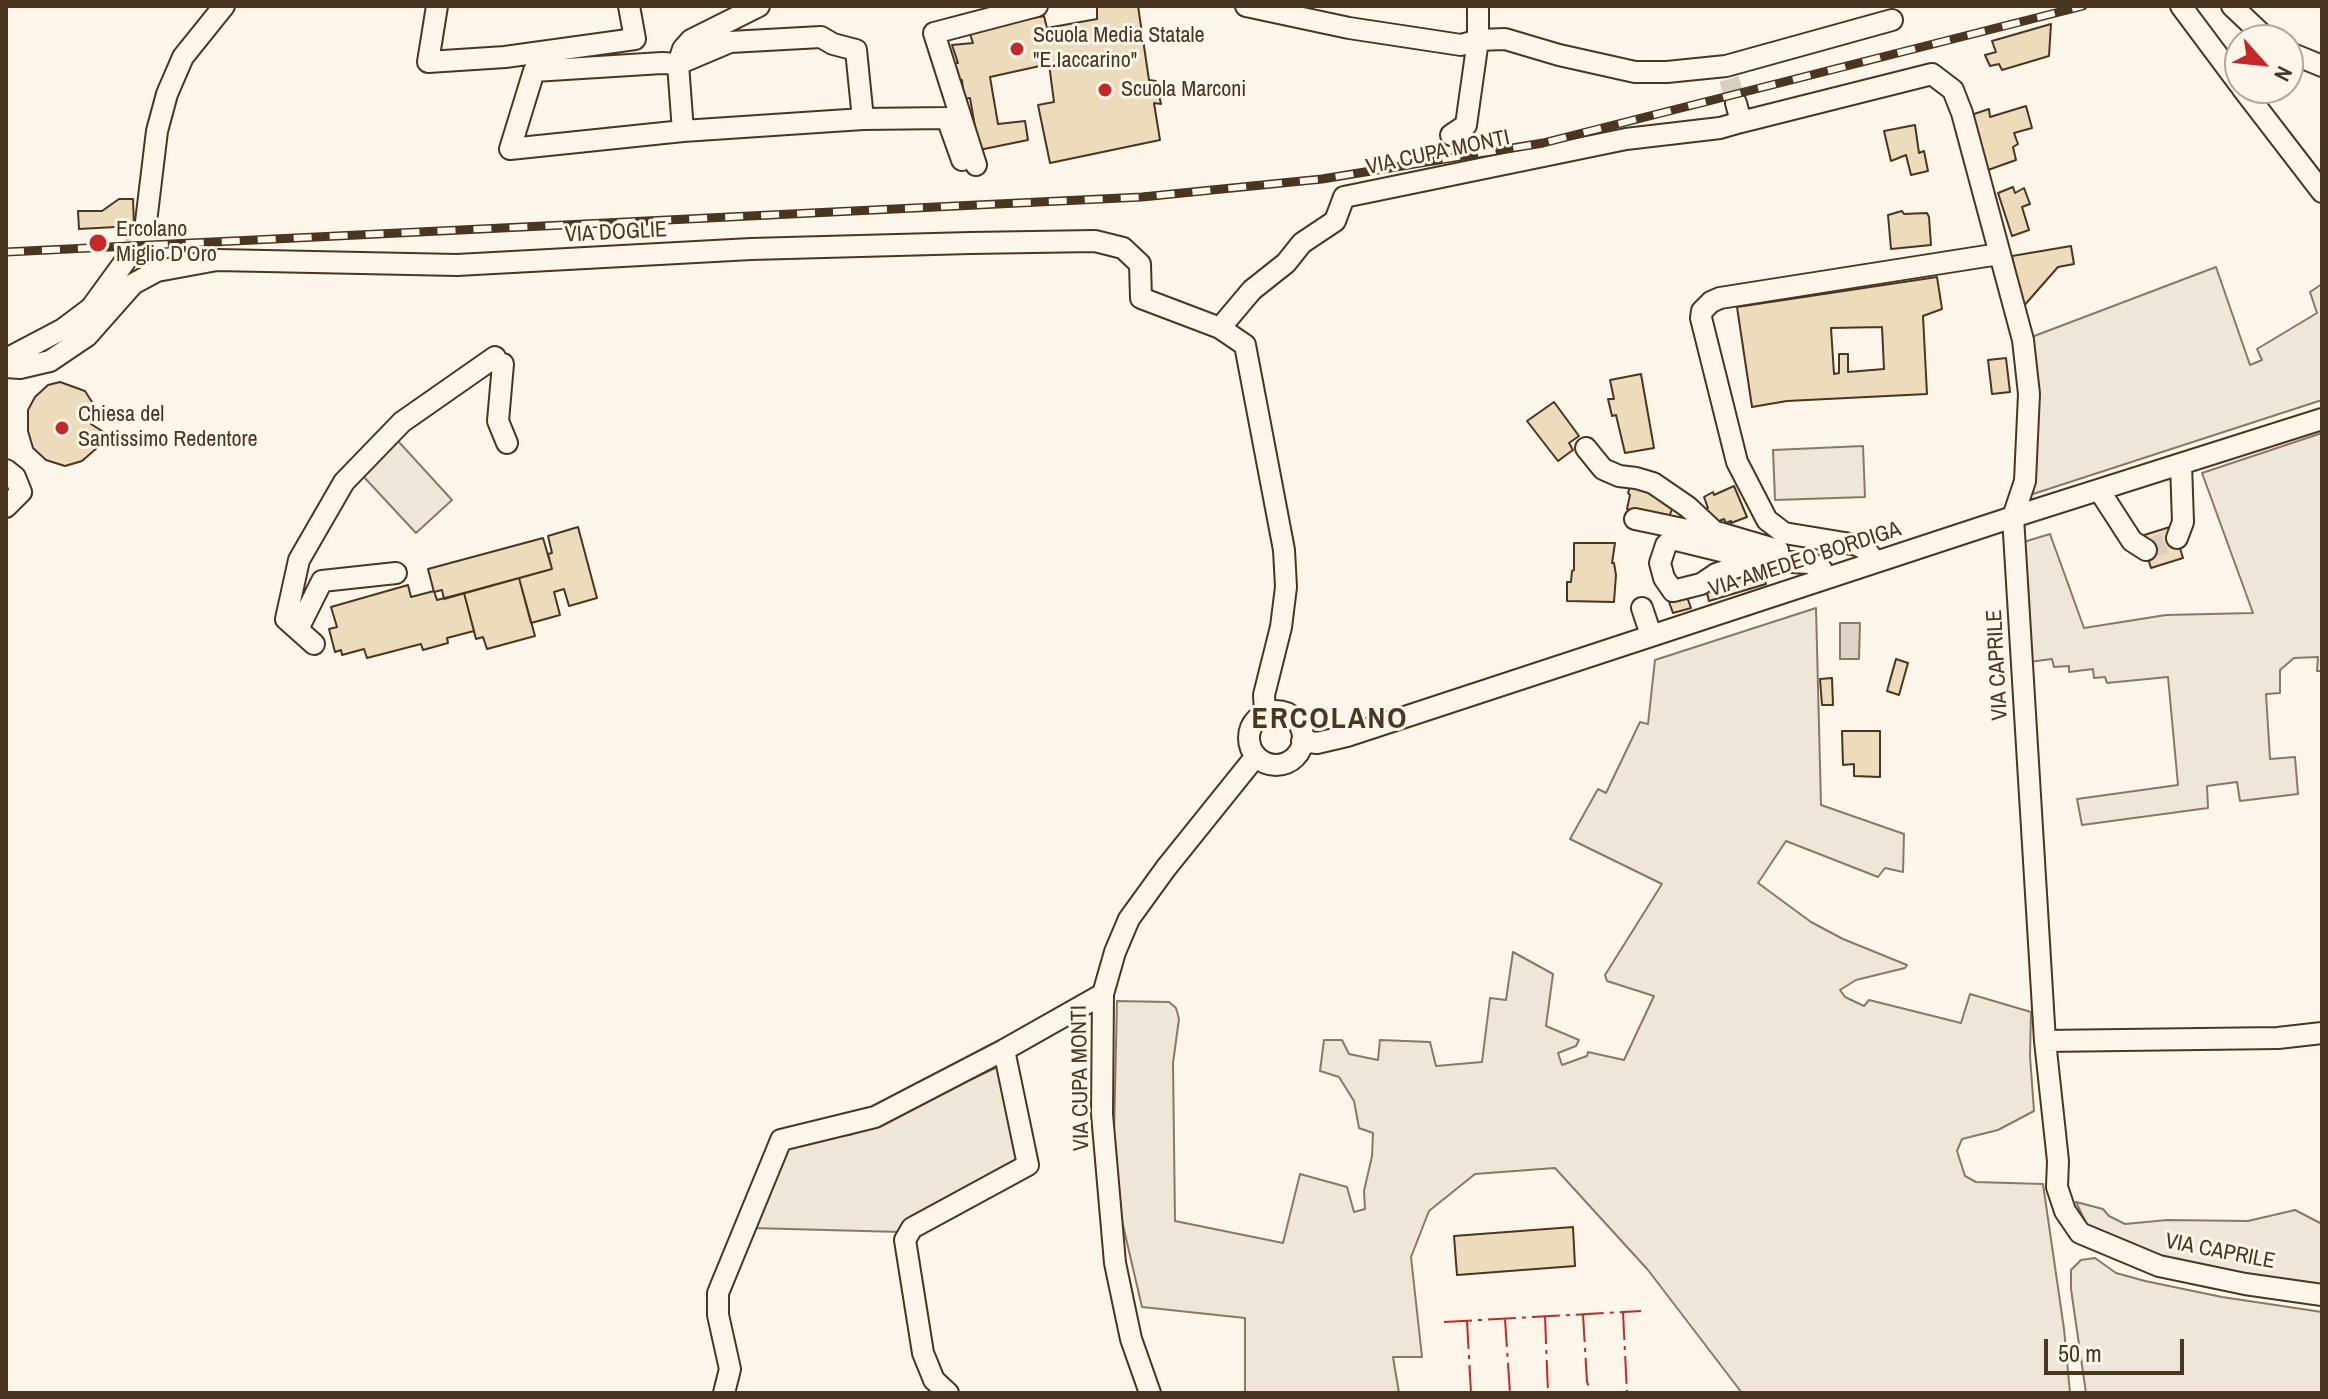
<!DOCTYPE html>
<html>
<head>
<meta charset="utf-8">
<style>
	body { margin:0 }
	#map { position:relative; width:2328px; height:1399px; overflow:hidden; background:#fbf6e9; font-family:"Archivo Narrow",sans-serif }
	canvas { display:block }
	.frame { position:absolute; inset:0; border:8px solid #4a3520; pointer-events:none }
	.north { position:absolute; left:2224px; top:24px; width:80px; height:80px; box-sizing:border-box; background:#fbf6e9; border:2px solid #b4a999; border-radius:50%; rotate:117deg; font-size:22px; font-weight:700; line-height:32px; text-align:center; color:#4a3520 }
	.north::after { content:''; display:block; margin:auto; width:28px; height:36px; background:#c62828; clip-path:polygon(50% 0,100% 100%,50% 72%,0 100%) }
	.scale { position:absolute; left:2044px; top:1339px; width:140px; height:36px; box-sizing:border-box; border:4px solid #4a3520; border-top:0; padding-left:10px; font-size:24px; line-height:28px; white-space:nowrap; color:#4a3520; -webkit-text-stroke:6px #fbf6e9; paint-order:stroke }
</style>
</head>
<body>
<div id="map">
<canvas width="2328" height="1399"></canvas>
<div class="frame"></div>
<div class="north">N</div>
<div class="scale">50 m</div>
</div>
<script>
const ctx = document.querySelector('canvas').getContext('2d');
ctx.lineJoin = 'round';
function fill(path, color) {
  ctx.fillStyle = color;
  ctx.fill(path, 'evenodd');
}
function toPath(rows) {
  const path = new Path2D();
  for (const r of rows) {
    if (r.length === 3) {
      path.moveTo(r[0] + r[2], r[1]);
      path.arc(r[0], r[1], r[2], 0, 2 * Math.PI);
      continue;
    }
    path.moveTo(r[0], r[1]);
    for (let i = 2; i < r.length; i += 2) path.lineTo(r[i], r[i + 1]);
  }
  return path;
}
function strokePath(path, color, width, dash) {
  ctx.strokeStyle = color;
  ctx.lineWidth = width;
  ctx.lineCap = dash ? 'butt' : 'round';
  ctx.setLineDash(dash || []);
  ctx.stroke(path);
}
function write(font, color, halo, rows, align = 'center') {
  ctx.font = font + ' "Archivo Narrow",sans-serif';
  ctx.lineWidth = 6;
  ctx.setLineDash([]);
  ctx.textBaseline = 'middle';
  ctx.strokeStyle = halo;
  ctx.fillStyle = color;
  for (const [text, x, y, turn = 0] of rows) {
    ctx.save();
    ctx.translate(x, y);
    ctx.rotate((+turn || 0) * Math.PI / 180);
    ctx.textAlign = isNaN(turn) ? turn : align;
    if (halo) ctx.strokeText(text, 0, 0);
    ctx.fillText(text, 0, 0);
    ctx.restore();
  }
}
const green = toPath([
	[2216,267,2250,365,2262,360,2257,349,2317,313,2310,292,2322,284,2322,400,2033,494,2037,432,2029,338,2216,267],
	[2322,433,2322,671,2317,671,2318,657,2294,658,2280,670,2280,693,2266,694,2270,759,2295,757,2298,794,2240,801,2237,782,2207,786,2208,808,2082,825,2077,799,2178,785,2168,677,2107,683,2105,677,2094,678,2093,669,2069,672,2069,666,2054,667,2052,659,2029,662,2017,544,2050,534,2084,628,2166,615,2253,613,2202,473,2322,433],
	[398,441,452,500,416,533,362,475,398,441],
	[1863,446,1865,497,1775,500,1773,450,1863,446],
	[1816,608,1821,805,1904,834,1903,872,1885,868,1878,877,1786,841,1758,883,1811,922,1843,939,1907,965,1905,968,1856,980,1840,990,1845,997,1864,1006,1869,1000,1961,1023,1970,994,2031,1012,2030,1056,2034,1111,1998,1130,1962,1139,1957,1151,1965,1176,1976,1182,2043,1184,2064,1329,2070,1393,1742,1393,1648,1270,1555,1168,1475,1174,1429,1211,1411,1257,1422,1357,1393,1357,1399,1393,1245,1393,1245,1318,1142,1307,1115,1191,1114,1135,1117,1001,1169,1002,1176,1008,1179,1019,1173,1063,1175,1221,1283,1243,1300,1174,1347,1187,1354,1212,1365,1209,1364,1191,1372,1156,1373,1133,1359,1128,1354,1101,1339,1077,1320,1071,1324,1040,1342,1040,1349,1054,1378,1060,1380,1040,1430,1042,1436,1066,1482,1062,1490,998,1506,1000,1513,952,1553,974,1546,1026,1579,1040,1576,1046,1558,1053,1562,1065,1587,1056,1588,1052,1624,1060,1654,996,1607,981,1605,975,1662,884,1570,839,1598,789,1606,793,1640,722,1648,724,1655,660,1816,608],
	[1002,1065,1019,1160,901,1232,751,1228,784,1149,799,1140,850,1135,1002,1065],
	[2076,1202,2103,1209,2109,1216,2125,1224,2167,1220,2248,1221,2295,1210,2322,1224,2322,1287,2138,1254,2087,1225,2076,1202],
	[2095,1258,2116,1273,2145,1281,2222,1297,2322,1312,2322,1393,2086,1393,2071,1289,2071,1270,2081,1260,2095,1258]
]);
fill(green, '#ede6d9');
strokePath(green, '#887966', 2);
const water = toPath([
	[1840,623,1860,623,1859,659,1840,659,1840,623]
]);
fill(water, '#dcd4c6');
strokePath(water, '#887966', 2);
const building = toPath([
	[1097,6,1138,6,1149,80,1156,81,1161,104,1154,103,1160,140,1050,163,1038,105,1054,102,1049,64,990,77,998,124,1025,121,1028,140,979,150,970,98,964,99,962,80,955,80,951,63,958,63,952,45,973,43,969,31,1044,16,1047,28,1097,19,1097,6],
	[2051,24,2049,56,2002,70,1999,64,1990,66,1985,55,1996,52,1992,41,2051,24],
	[2026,106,2032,128,2014,133,2018,144,2013,147,2016,160,1988,170,1971,115,1989,109,1990,117,2026,106],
	[1915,125,1919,153,1924,151,1928,171,1911,175,1906,155,1891,161,1884,131,1915,125],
	[2013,187,2015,193,2024,188,2030,204,2022,207,2029,230,2012,236,1998,193,2013,187],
	[119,199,133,199,134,226,79,229,78,211,102,211,119,199],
	[1902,211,1904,214,1927,213,1929,217,1931,245,1891,249,1888,215,1902,211],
	[2071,246,2074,264,2058,267,2022,308,2012,256,2071,246],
	[1937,277,1942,309,1923,316,1927,394,1787,401,1752,407,1737,307,1937,277],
	[1882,327,1884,369,1848,372,1848,354,1839,354,1839,373,1834,374,1831,328,1882,327],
	[2006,358,2010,392,1992,394,1988,360,2006,358],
	[1641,374,1654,448,1625,453,1616,415,1612,416,1608,399,1614,399,1610,380,1641,374],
	[60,382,85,391,92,402,91,424,105,433,98,447,82,461,65,466,46,460,33,448,28,431,28,410,35,397,48,385,60,382],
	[1554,402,1579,436,1569,443,1573,450,1558,461,1527,421,1554,402],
	[1631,484,1675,501,1668,520,1627,509,1630,495,1628,493,1631,484],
	[1734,486,1747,517,1731,523,1731,521,1726,523,1724,519,1712,524,1705,509,1708,508,1704,497,1713,492,1714,495,1734,486],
	[2173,526,2183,558,2151,568,2141,536,2173,526],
	[578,527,597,598,569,606,564,589,554,592,560,615,531,623,519,578,552,569,548,554,552,553,548,536,578,527],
	[543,538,552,569,444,599,442,590,434,592,428,569,543,538],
	[1574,543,1615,543,1612,563,1614,563,1616,575,1614,602,1567,601,1567,582,1571,582,1572,571,1574,570,1574,543],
	[1761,570,1766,584,1709,601,1706,589,1724,583,1722,579,1761,570],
	[519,578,535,636,487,649,483,637,476,639,464,593,519,578],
	[408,585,411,597,434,591,437,600,464,593,474,631,447,638,448,643,423,650,421,644,367,658,364,649,342,655,341,650,335,652,329,629,337,627,331,607,408,585],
	[1687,597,1691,608,1673,613,1669,602,1687,597],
	[1896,659,1908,663,1899,695,1887,691,1896,659],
	[1832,678,1833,705,1822,705,1820,679,1832,678],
	[1842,731,1880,731,1880,777,1854,776,1854,764,1843,765,1842,731],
	[1573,1227,1575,1266,1457,1275,1454,1236,1573,1227]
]);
fill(building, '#ecdcbc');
strokePath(building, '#4a3520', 2);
strokePath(toPath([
	[1729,79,1736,103],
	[126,260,146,222],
	[2146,550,2177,538]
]), '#d8cfc1', 20, [20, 10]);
const minor = toPath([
	[437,6,428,62,505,57,635,39,629,6],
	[1246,6,1349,28,1461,45,1478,40,1505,39,1559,55,1635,72,1667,72,1726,66,1892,20],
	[2181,6,2240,85],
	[2232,6,2268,40],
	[2288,52,2322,66],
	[2242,88,2322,192],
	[1736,103,1741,122,1932,74,1953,90,1962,113,2023,340,2029,394,2025,481,2013,517,2045,1041,2058,1161,2057,1187,2065,1211,2080,1233,2159,1266,2245,1284,2322,1295],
	[863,119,856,50,833,44,821,37,730,42,678,64,662,63,534,71,510,149,683,131,863,119,947,118,962,160],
	[683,131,678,64,683,49,691,40,759,6],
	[1451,135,1466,125,1478,40,1478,6],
	[976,165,934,33,1037,6],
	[146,222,157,131,167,94,183,57,224,6],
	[1220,328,1252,290,1286,263,1302,243,1335,221,1344,197,1626,139,1720,128,1741,122],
	[6,359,63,329,91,308,126,260],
	[503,364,498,421,507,443],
	[6,367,20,368,50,361,87,336,133,284,157,271,217,260,457,265,751,249,970,243,1095,241,1123,248,1140,264,1141,298,1220,328,1245,345,1284,550,1286,587,1281,627,1264,695,1265,713],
	[1586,448,1603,469,1619,476,1636,478,1653,483,1688,507,1716,533],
	[6,470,15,477,21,492,6,507],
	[2099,490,2132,541,2146,550],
	[1635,519,1697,532,1720,533,1778,550],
	[2177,538,2183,522,2181,464],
	[1758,560,1716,574,1701,584,1673,591,1664,578,1660,563,1666,545,1672,539,1758,560,1809,563,1820,567,1827,578],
	[1876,562,1865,549,1857,545,1784,533,1767,520,1737,462,1701,318,1702,311,1711,302,1720,298,1999,254],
	[1642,608,1651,635],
	[298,629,322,581,396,573],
	[314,644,286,619,299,560,344,482,402,422,495,357],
	[1276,738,27],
	[1302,741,1317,743,1347,736,2013,517,2322,419],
	[2045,1041,2278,1038,2322,1033],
	[724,1393,730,1369,718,1315,718,1293,781,1140,875,1117,1004,1050,1103,994],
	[948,1393,934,1380,923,1353,905,1240,912,1228,1028,1165,1004,1050],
	[1150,1393,1131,1339,1115,1263,1102,1114,1103,994,1115,952,1129,919,1166,868,1256,756]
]);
strokePath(minor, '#4a3520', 24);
strokePath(minor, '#fbf6e9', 20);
const rail = toPath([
	[6,252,1142,197,1322,179,1543,143,2083,6]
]);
strokePath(rail, '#4a3520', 9);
strokePath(rail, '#fbf6e9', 6, [18]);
strokePath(toPath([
	[1623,1312,1627,1393],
	[1583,1314,1587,1382,1592,1393],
	[1545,1316,1548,1393],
	[1505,1319,1510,1393],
	[1467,1321,1471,1393],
	[1444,1322,1641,1311]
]), '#c62828', 2, [28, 6, 4, 6]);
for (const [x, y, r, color] of [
	[1017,49,8,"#c62828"],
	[1105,90,8,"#c62828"],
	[98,243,10,"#c62828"],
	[62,428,8,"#c62828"]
]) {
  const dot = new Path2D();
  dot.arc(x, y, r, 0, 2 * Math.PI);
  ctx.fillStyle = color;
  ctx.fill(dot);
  strokePath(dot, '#fbf6e9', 3);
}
write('22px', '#4a3520', '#fbf6e9', [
	["Scuola Media Statale",1033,36],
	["\"E.Iaccarino\"",1033,61],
	["Scuola Marconi",1121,90],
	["Ercolano",116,230],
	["Miglio D'Oro",116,255],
	["Chiesa del",78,415],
	["Santissimo Redentore",78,440]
], 'left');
write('22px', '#4a3520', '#fbf6e9', [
	["VIA CUPA MONTI",1438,153,-12],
	["VIA DOGLIE",616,233,-3],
	["VIA AMEDEO BORDIGA",1805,560,-18],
	["VIA CAPRILE",1998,665,-93],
	["VIA CUPA MONTI",1081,1078,-91],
	["VIA CAPRILE",2220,1252,11]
]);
ctx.letterSpacing = '2px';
write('bold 30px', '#4a3520', '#fbf6e9', [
	["ERCOLANO",1330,720]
]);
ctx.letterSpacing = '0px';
</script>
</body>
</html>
